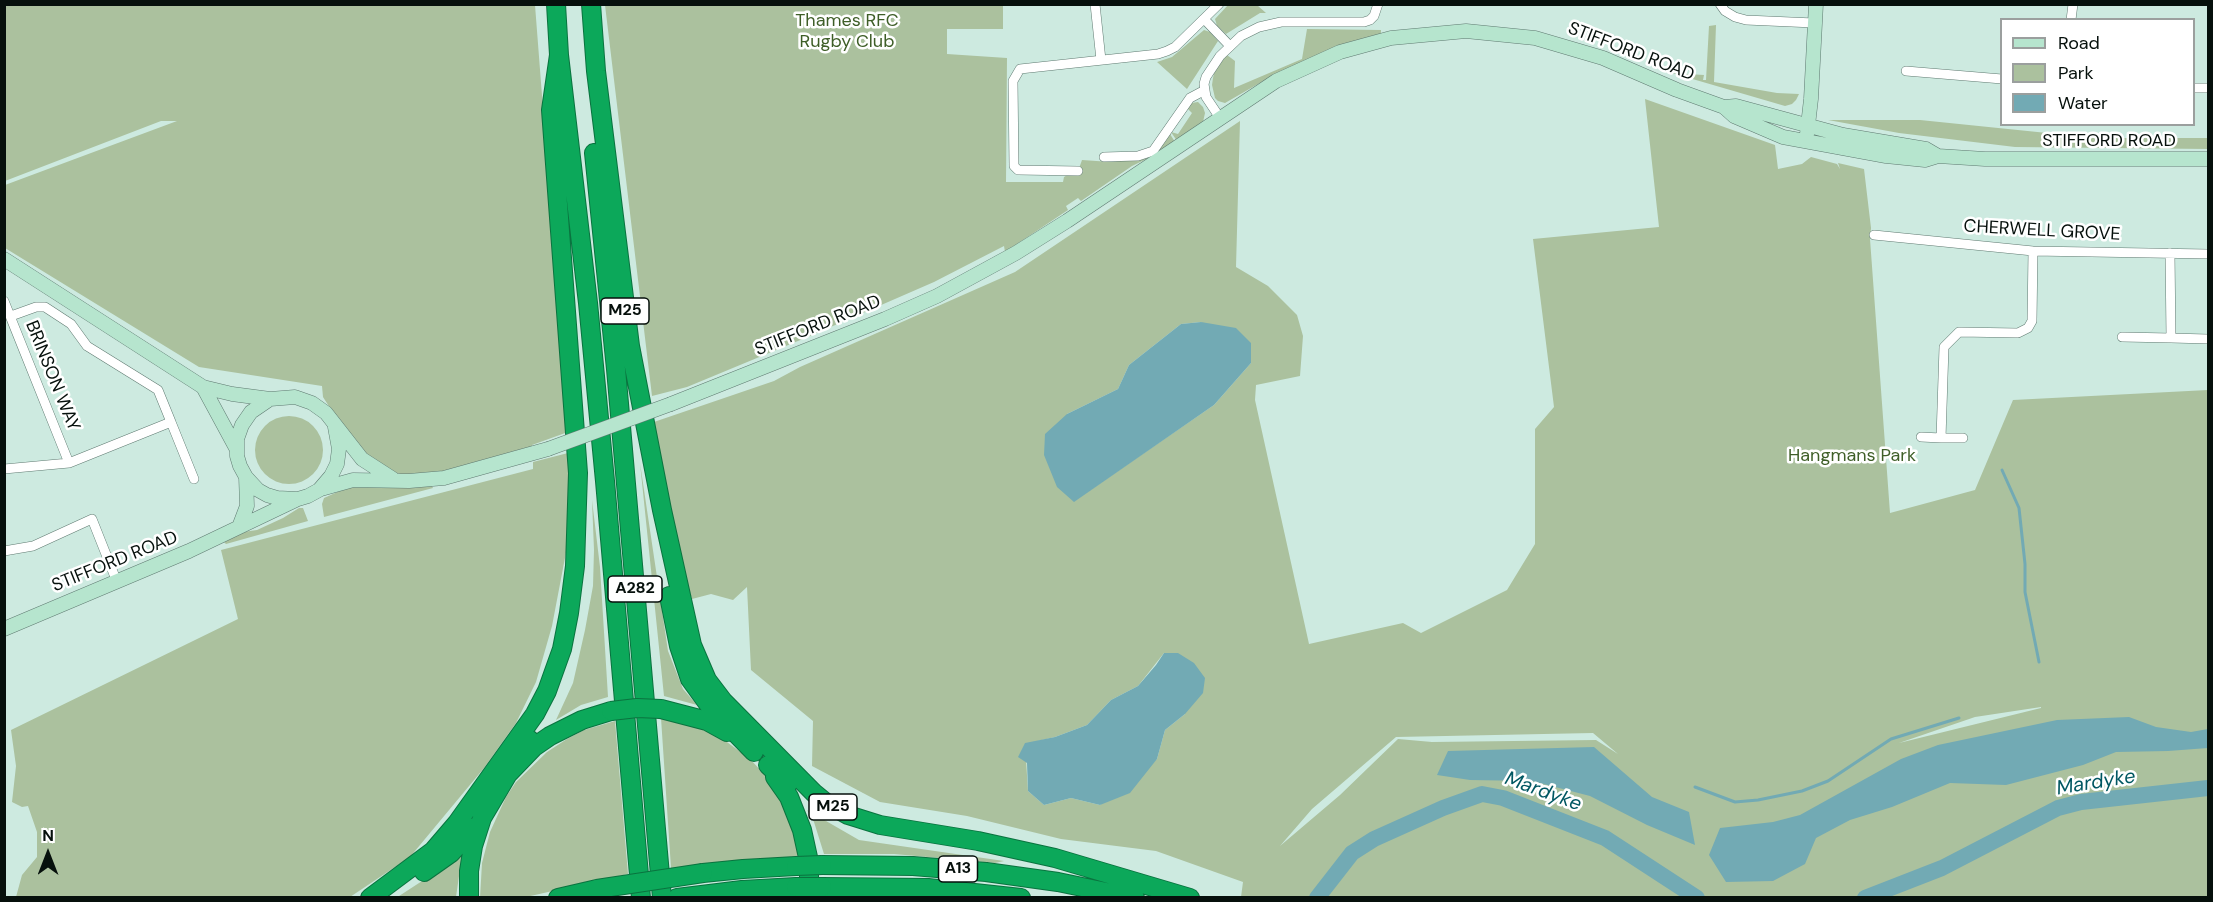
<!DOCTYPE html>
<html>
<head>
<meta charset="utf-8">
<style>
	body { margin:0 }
	#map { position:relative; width:2213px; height:902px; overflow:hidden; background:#cdeae0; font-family:"DM Sans",sans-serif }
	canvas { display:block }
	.frame { position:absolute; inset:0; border:6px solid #06100c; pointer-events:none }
	.legend { position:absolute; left:2000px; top:18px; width:195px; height:108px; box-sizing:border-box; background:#fff; border:2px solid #9b9f9e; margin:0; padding:8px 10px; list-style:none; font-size:18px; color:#06100c }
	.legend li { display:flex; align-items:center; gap:12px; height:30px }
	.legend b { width:30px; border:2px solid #9b9f9e }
	.north { position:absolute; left:18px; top:824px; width:60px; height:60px; -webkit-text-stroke:4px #fff; paint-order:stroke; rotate:0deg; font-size:16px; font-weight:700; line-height:24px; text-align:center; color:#06100c }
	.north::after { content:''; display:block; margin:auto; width:21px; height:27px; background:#06100c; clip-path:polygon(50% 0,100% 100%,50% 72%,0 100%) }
</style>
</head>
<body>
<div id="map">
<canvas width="2213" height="902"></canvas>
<div class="frame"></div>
<ul class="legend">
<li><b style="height:8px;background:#b6e5ce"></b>Road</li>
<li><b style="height:16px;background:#abc19e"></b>Park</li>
<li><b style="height:16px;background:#72aab4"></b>Water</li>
</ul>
<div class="north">N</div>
</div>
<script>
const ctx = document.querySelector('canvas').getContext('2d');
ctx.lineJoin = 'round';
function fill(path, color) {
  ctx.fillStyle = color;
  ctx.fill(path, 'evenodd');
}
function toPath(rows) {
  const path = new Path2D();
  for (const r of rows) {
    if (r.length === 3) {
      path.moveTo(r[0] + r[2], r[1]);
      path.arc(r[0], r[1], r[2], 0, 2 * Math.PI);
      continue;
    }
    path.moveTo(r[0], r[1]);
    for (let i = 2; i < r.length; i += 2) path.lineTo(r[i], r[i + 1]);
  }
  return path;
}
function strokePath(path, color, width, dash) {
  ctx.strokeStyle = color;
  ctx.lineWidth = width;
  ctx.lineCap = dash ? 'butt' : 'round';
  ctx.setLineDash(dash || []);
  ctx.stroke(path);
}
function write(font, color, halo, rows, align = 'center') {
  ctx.font = font + ' "DM Sans",sans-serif';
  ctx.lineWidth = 5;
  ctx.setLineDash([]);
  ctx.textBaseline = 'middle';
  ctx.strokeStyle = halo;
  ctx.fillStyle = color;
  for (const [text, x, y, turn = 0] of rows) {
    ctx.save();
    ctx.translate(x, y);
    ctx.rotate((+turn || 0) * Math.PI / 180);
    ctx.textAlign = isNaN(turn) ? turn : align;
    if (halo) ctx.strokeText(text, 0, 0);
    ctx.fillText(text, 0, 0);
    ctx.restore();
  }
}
fill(toPath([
	[4,5,535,5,568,432,532,445,532,448,439,472,405,475,392,472,369,459,339,422,323,397,322,386,199,367,5,248,5,185,177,121,161,121,5,181],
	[605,5,1003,5,1003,29,947,29,947,54,1007,58,1006,182,1063,182,1064,177,1069,174,1077,174,1082,160,1111,162,1144,157,1170,134,1175,142,1161,152,1132,166,1081,201,1078,198,1066,206,1068,210,1005,252,1004,246,934,282,810,336,687,387,652,396],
	[1228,5,1257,5,1266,13,1260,13,1226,34,1217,26,1215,19],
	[1716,25,1714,82,1777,93,1799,94,1796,100,1792,104,1785,106,1672,73,1704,75,1703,80,1706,80,1709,26],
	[1307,29,1381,30,1381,35,1303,62,1258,84,1225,103,1218,101,1215,98,1212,85,1213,78,1215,69,1227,55,1235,61,1234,88,1302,59],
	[1204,30,1210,32,1218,41,1187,89,1157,62,1172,57],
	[1645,99,1775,145,1778,169,1802,164,1811,157,1837,164,1840,169,1838,163,1864,169,1871,228,1870,239,1890,513,1975,490,2013,400,2208,390,2208,897,1241,897,1243,882,1156,851,1061,839,967,816,880,802,812,766,813,721,751,670,747,587,733,600,711,594,692,599,677,552,651,423,774,381,800,367,1015,272,1240,121,1236,267,1268,286,1297,315,1303,336,1300,376,1256,385,1255,400,1309,644,1403,623,1421,633,1507,590,1535,544,1535,429,1554,407,1533,239,1659,227],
	[1201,322,1251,363,1214,405,1074,501,1067,414,1118,389,1129,365,1181,324],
	[1164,653,1185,714,1165,730,1157,759,1100,805,1071,798,1044,805,1028,791,1025,744,1055,737,1087,725,1111,700,1138,686],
	[2041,707,2041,708,1899,743,1975,717],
	[1593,733,1618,754,1596,740,1432,742,1398,739,1340,795,1280,846,1312,809,1396,737],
	[1198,102,1203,107,1205,113,1203,122,1177,141,1171,132,1178,134,1192,113,1187,108,1191,103],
	[1828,120,1920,120,2096,138,2208,138,2208,149,2015,147,1899,133],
	[289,450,34],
	[568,453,568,542,552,626,536,682,516,723,484,768,410,857,350,897,16,897,22,875,37,857,37,832,28,806,22,807,12,802,16,766,11,730,238,619,221,550,533,469,533,462],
	[640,463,668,651,683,689,697,705,664,696],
	[353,485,380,487,432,486,433,488,324,517,322,504,324,498],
	[592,500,600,567,608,697,581,705,556,720,573,683,585,630,593,586,594,550],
	[299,508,303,508,308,521,226,544,223,541,243,532,257,530,283,518],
	[661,718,697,726,716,734,750,759,764,774,783,804,792,822,798,857,671,868],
	[615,721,628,874,526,897,480,898,482,863,490,832,506,797,516,782,547,752,567,739,584,730],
	[807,810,859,840,1004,861,995,863,894,854,824,854,814,822],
	[462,855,456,897,396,898]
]), '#abc19e');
fill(toPath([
	[1201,322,1236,328,1251,343,1251,363,1214,405,1074,502,1057,487,1044,455,1045,434,1067,414,1118,389,1129,365,1181,324],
	[1164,653,1178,653,1194,663,1205,678,1203,693,1185,714,1165,730,1157,759,1130,793,1100,805,1071,798,1044,805,1028,791,1027,763,1018,757,1025,743,1055,737,1087,725,1111,700,1138,686,1156,665],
	[2129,717,2156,727,2191,732,2208,729,2208,748,2168,751,2116,752,2083,765,2006,785,1950,783,1892,807,1850,820,1816,838,1805,864,1773,881,1726,882,1709,855,1720,828,1773,822,1800,815,1901,759,1938,745,2057,720],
	[1594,747,1652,797,1689,812,1695,845,1647,825,1590,796,1532,781,1470,780,1437,775,1448,751]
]), '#72aab4');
strokePath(toPath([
	[2002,470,2019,508,2025,564,2025,592,2039,662],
	[1695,787,1735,802,1758,800,1802,791,1828,781,1891,739,1959,718]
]), '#72aab4', 3);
strokePath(toPath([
	[1317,898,1352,853,1374,839,1443,808,1482,794,1503,798,1605,838,1697,898],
	[1865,898,1942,868,2058,808,2081,802,2208,788]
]), '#72aab4', 16);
const street = toPath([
	[1095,4,1101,60],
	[1720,4,1725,11,1735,17,1746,20,1814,23],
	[1204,19,1230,46],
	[2071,20,2073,4],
	[1906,71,2002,79],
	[2194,88,2208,88],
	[1220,118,1206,97,1204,84,1206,77,1220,56,1241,36,1259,27,1281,22,1364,22,1370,20,1374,16,1378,4],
	[1104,157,1138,156,1153,151,1190,98,1205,90],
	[1078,171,1018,170,1014,166,1013,81,1020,69,1158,54,1167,51,1175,47,1219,4],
	[1874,235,2033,251,2208,254],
	[4,301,69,463],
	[11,316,36,307,45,307,71,324,87,346,158,390,171,422],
	[2122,337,2171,338,2170,253],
	[2171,338,2208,339],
	[1921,437,1941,438,1944,347,1959,332,2018,333,2028,328,2032,321,2033,251],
	[1941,438,1963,438],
	[4,469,69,463,171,422,194,479],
	[4,551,33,546,92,519,117,582]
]);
const secondary = toPath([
	[1724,107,1734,116,1783,137,1886,156,1925,160,1938,156,1985,159,2208,159],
	[1807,134,1811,99,1816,4],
	[4,259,203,387,232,394,270,399],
	[203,387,236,448],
	[671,404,885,319,937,296,1016,253,1067,221,1276,81,1340,52,1391,38,1466,31,1535,38,1603,58,1677,90,1724,107,1736,106,1843,135,1926,149,1938,156],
	[335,427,339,449,337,464,331,476,319,490,308,496,298,499,277,498,267,495,258,490,246,477,240,466,237,456,237,439,242,425,251,412,270,399,295,397,312,403,326,413,362,459,393,479],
	[321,489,353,480,409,481,444,478,548,449],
	[239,527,247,506,246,477],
	[4,629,189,551,298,499]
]);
const highway = toPath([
	[556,4,559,55,588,303,605,481,641,898],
	[591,4,596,71,630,346,662,510,692,645,707,680,723,701,814,793,825,802,848,815,880,825,978,841,1055,858,1190,898],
	[594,153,616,369,662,898],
	[669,596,679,646,690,679,711,708,754,752],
	[661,709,707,721,727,732],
	[768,765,788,784],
	[508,774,530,740],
	[775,777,789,797,802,830,809,862,809,898],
	[822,865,913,866,986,872,1058,882,1135,898],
	[424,872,451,853,475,827],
	[703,873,743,869,796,866],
	[822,887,928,888,1021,898],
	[370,898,433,851,457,823,535,714,547,691,562,649,569,613,575,566,578,473,551,110,559,55],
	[469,898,469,871,473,846,482,818,508,774,534,747,550,736,582,720,611,711],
	[558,898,597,889],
	[677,898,742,890,796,887]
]);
strokePath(street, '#5f7a71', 10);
strokePath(secondary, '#5f7a71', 15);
strokePath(highway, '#0a733f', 20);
strokePath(street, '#fff', 9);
strokePath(secondary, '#b6e5ce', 14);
strokePath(highway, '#0ca85a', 18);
const secondaryBridge = toPath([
	[548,449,671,404]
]);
const highwayBridge = toPath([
	[611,711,637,708,661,709],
	[796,866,822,865],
	[796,887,822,887],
	[597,889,703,873]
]);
strokePath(secondaryBridge, '#5f7a71', 15, []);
strokePath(highwayBridge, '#0a733f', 20, []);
strokePath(secondaryBridge, '#b6e5ce', 14);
strokePath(highwayBridge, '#0ca85a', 18);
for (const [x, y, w] of [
	[625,311,48],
	[635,589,54],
	[833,807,48],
	[958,869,39]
]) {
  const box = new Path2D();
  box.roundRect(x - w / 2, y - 13, w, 26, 4.5);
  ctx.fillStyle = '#fff';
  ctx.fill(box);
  strokePath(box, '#06100c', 1.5);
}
write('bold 16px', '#06100c', null, [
	["M25",625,311],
	["A282",635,589],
	["M25",833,807],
	["A13",958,869]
]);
write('18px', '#3e5e27', '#fff', [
	["Thames RFC",847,21],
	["Rugby Club",847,42],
	["Hangmans Park",1852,456]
]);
write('18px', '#06100c', '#fff', [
	["STIFFORD ROAD",1631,52,21],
	["STIFFORD ROAD",2109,141],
	["CHERWELL GROVE",2042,231,3],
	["STIFFORD ROAD",818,326,-22],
	["BRINSON WAY",52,376,68],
	["STIFFORD ROAD",115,562,-22]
]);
write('italic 20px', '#005762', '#fff', [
	["Mardyke",2096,783,-9],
	["Mardyke",1543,792,20]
]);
</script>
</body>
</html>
